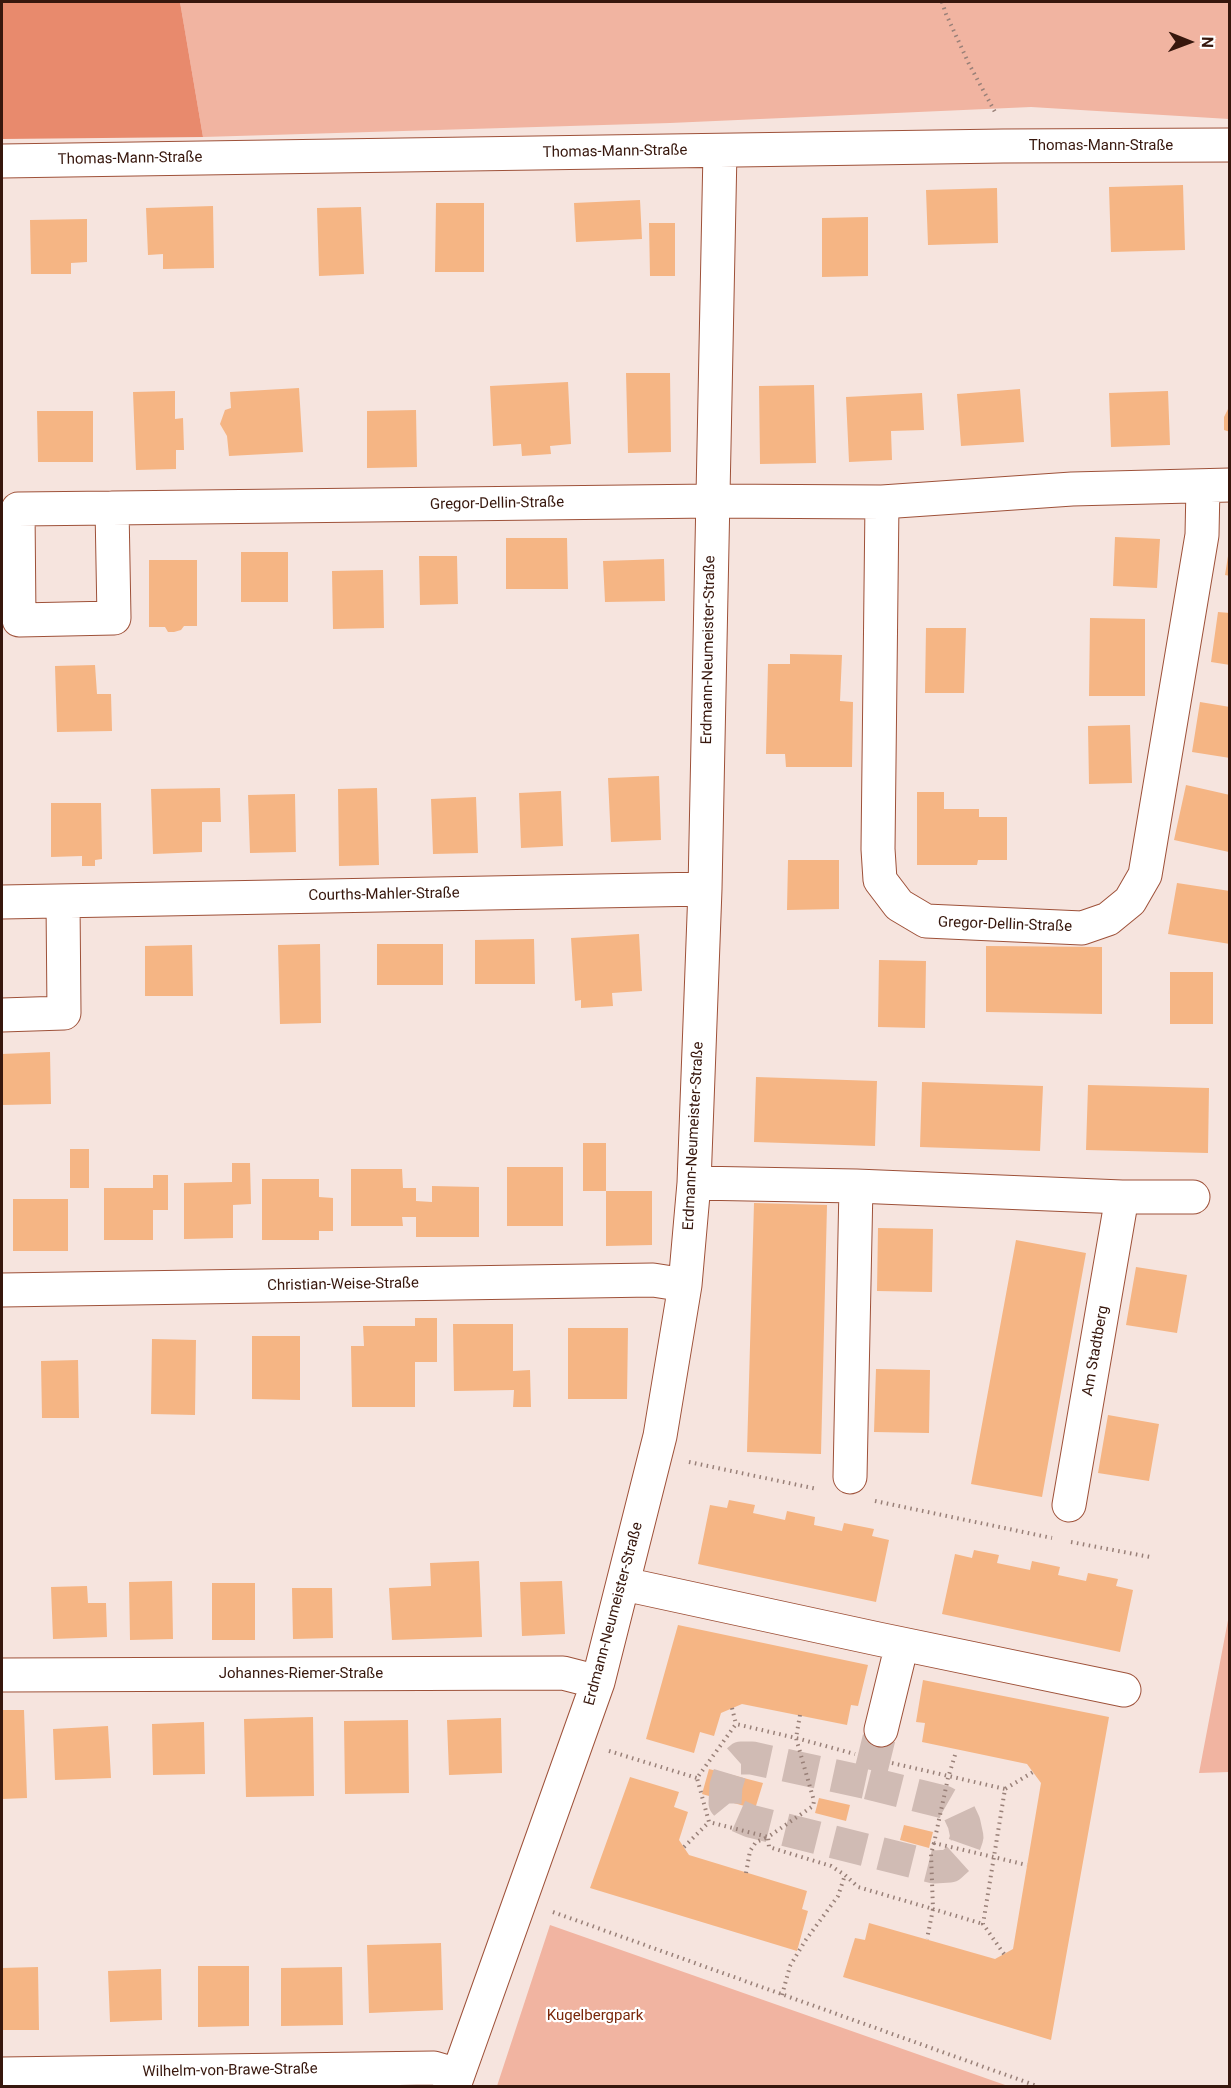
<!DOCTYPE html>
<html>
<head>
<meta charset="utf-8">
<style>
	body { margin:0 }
	#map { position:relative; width:1231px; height:2088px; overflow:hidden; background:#f6e4de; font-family:Roboto,sans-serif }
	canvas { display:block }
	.frame { position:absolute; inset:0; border:3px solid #37170d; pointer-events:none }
	.north { position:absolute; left:1159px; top:12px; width:60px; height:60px; -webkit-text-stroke:4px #fff; paint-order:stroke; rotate:91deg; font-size:16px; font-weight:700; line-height:24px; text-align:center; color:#37170d }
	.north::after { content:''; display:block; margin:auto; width:21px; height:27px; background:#37170d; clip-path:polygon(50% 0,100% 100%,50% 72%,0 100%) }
</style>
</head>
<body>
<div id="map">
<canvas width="1231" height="2088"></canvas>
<div class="frame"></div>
<div class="north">N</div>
</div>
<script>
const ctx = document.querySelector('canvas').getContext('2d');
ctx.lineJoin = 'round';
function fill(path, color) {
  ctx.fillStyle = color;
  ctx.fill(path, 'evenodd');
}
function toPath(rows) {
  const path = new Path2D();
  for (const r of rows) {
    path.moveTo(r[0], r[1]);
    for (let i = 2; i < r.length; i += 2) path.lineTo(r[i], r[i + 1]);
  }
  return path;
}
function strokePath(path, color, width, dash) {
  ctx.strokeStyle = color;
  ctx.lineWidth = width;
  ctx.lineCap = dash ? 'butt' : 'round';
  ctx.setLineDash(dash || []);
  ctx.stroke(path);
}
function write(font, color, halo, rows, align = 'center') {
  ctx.font = font + ' Roboto,sans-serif';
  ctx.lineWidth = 4.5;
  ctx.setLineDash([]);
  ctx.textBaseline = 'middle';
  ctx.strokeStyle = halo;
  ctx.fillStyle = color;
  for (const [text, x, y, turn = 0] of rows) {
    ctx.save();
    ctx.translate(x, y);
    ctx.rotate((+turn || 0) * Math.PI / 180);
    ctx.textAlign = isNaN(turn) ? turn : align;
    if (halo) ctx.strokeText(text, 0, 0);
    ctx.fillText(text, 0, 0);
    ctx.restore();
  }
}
fill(toPath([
	[180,2,1229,2,1229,119,1031,107,670,123,203,137],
	[1229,1615,1229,1772,1199,1773],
	[550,1925,1008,2086,497,2086]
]), '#f1b4a1');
fill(toPath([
	[2,2,180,2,203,137,2,139]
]), '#e88a6d');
fill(toPath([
	[1183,185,1185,250,1111,252,1109,187],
	[997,188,998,243,928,245,926,190],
	[640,200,642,239,576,242,574,203],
	[436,203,484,203,484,272,435,272],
	[213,206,214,268,163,269,163,254,148,255,146,208],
	[361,207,364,274,319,276,317,208],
	[868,217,868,276,822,277,822,218],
	[87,219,87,262,71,263,71,274,31,274,30,220],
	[649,223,675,223,675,276,650,276],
	[626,373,670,373,671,452,628,453],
	[568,382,571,444,550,446,551,454,522,456,521,444,493,446,490,386],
	[814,385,816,463,760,464,759,386],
	[299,388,303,452,229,456,227,436,220,424,225,410,231,408,230,392],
	[1020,389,1024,442,961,446,957,394],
	[175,391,175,419,183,418,184,450,176,450,176,469,136,470,133,392],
	[1168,391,1170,445,1111,447,1109,393],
	[922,393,924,430,891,431,892,460,849,462,846,397],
	[1230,405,1230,432,1224,430,1224,417],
	[416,410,417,467,367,468,367,411],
	[37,411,93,411,93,462,38,462],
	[1115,537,1160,539,1157,588,1113,586],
	[506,538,567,538,568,589,506,589],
	[241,552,288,552,288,602,241,602],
	[419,556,457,556,458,604,420,605],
	[1228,556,1230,556,1230,576,1225,575],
	[664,559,665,601,605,602,603,561],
	[149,560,197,560,197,626,184,626,181,630,174,632,168,632,165,627,149,627],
	[383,570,384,628,333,629,332,571],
	[1218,612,1230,613,1230,665,1211,662],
	[1090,618,1145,619,1145,696,1089,696],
	[926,628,966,628,964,693,925,693],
	[790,654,842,655,840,701,853,702,852,767,786,767,785,754,766,754,768,664,790,664],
	[95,665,97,694,111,694,112,731,57,732,55,666],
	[1200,702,1230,707,1230,758,1192,752],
	[1130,725,1132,783,1089,784,1088,726],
	[659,776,661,840,611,842,608,778],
	[1186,785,1230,795,1229,852,1174,840],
	[220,788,221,822,202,822,202,852,153,854,151,789],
	[377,788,379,865,339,866,338,789],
	[561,791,563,846,521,848,519,793],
	[917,792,944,792,944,809,979,809,979,817,1007,817,1007,860,978,860,977,865,917,865],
	[295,794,296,852,250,853,248,795],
	[476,797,478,853,433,854,431,799],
	[51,803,101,803,102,859,95,860,95,866,82,866,82,856,51,857],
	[788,860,839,860,839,909,787,910],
	[1177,883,1230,891,1230,944,1168,934],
	[639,934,642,991,612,993,613,1006,581,1008,581,1000,575,1001,571,938],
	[534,939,535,984,475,984,475,940],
	[320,944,321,1023,280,1024,278,945],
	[377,944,443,944,443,985,377,985],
	[192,945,193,996,145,996,145,946],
	[986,946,1102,947,1102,1014,986,1012],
	[879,960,926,961,925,1028,878,1027],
	[1170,972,1213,972,1213,1024,1170,1024],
	[50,1052,51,1104,2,1105,2,1054],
	[756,1077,877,1081,875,1146,754,1142],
	[922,1082,1043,1086,1040,1151,920,1147],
	[1088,1085,1209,1088,1208,1153,1086,1150],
	[583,1143,606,1143,606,1191,583,1191],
	[70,1149,89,1149,89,1188,70,1188],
	[232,1163,250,1163,251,1204,233,1205,233,1238,184,1239,184,1183,232,1182],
	[507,1167,563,1167,563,1226,507,1226],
	[351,1169,402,1169,403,1188,416,1188,416,1201,432,1202,432,1186,479,1187,479,1237,416,1237,416,1217,402,1217,403,1226,351,1226],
	[153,1175,168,1175,168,1210,153,1210,153,1240,104,1240,104,1188,153,1188],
	[262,1179,319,1179,319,1197,333,1198,333,1231,319,1231,319,1240,262,1240],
	[606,1191,652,1191,652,1245,606,1246],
	[13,1199,68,1199,68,1251,13,1251],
	[754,1203,827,1205,821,1454,747,1452],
	[878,1228,933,1229,932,1292,877,1291],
	[1016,1240,1086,1253,1042,1497,971,1484],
	[1136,1267,1187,1275,1177,1333,1126,1325],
	[415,1318,437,1318,437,1362,415,1362,415,1407,352,1407,351,1346,364,1346,363,1326,415,1326],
	[453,1324,513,1324,513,1371,530,1370,531,1407,513,1407,514,1390,454,1391],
	[568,1328,628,1328,627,1399,568,1399],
	[252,1336,300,1336,300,1400,252,1399],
	[152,1339,196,1340,195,1415,151,1414],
	[78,1360,79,1418,42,1418,41,1361],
	[876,1369,930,1370,929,1433,874,1432],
	[1108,1415,1159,1424,1149,1481,1098,1473],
	[729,1500,755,1505,753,1513,785,1520,787,1511,815,1517,814,1525,842,1531,844,1523,874,1529,872,1536,889,1540,876,1602,698,1564,710,1505,727,1508],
	[974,1550,999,1555,997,1563,1030,1570,1032,1561,1060,1567,1058,1575,1086,1581,1088,1573,1118,1579,1116,1586,1133,1590,1120,1652,942,1614,955,1554,972,1558],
	[479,1561,482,1637,392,1640,389,1588,431,1586,430,1563],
	[172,1581,173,1639,130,1640,129,1582],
	[562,1581,565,1634,522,1636,520,1582],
	[212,1583,255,1583,255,1640,212,1640],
	[87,1586,88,1603,106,1603,107,1637,53,1639,51,1587],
	[292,1588,332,1588,333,1638,293,1639],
	[678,1625,868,1665,858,1706,851,1705,847,1725,742,1704,721,1713,714,1736,700,1732,694,1753,646,1739],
	[923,1680,1109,1717,1051,2040,843,1977,855,1938,865,1940,869,1923,995,1959,1013,1949,1041,1783,1027,1764,922,1742,925,1723,916,1722],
	[2,1710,24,1710,27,1798,2,1799],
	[313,1717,314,1796,246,1797,244,1719],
	[501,1718,502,1773,449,1775,447,1720],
	[408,1720,409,1793,345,1794,344,1721],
	[204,1722,205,1774,153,1775,152,1724],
	[108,1726,111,1778,55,1780,53,1729],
	[709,1769,763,1783,755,1809,702,1794],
	[630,1777,679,1792,674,1807,688,1812,679,1840,689,1855,807,1891,802,1909,808,1911,797,1951,590,1888],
	[819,1798,850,1805,846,1821,815,1813],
	[904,1825,933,1832,929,1848,900,1840],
	[441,1943,443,2010,369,2013,367,1945],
	[198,1966,249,1966,249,2026,198,2027],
	[38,1967,39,2030,2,2030,2,1968],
	[342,1967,343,2025,281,2026,281,1968],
	[161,1969,162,2020,110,2022,108,1971]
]), '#f5b584');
strokePath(toPath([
	[868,1783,944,1802,958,1810,964,1823,967,1837,960,1857,950,1866,934,1867,750,1821,734,1814,725,1803,726,1786,732,1766,741,1758,752,1758,868,1783,881,1730]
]), '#d0bbb4', 33, [33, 16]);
const street = toPath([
	[2,161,1003,146,1230,145],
	[882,502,878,849,880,880,899,905,926,921,1082,928,1108,919,1130,901,1145,875,1202,535,1203,486],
	[112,508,114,618,19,620,18,509,112,508,712,501,882,502,1072,489,1230,485],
	[2,902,705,889],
	[2,1015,64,1013,63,901],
	[694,1183,856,1186,1122,1197,1193,1197],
	[2,1290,653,1280,685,1285],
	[850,1477,856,1186],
	[1069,1505,1122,1197],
	[624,1584,878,1639,1124,1690],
	[2,1675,563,1673,598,1682],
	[881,1730,902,1644],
	[2,2074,434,2068,458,2075],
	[454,2086,598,1682,660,1436,685,1285,694,1183,705,889,720,151]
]);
strokePath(street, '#9e5139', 35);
strokePath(toPath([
	[942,2,946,14,969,64,995,112],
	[689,1462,817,1489],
	[875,1501,1052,1538],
	[1071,1542,1150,1557],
	[732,1708,736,1724],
	[800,1715,796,1738,814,1801,813,1806,768,1837,709,1822,697,1778,736,1724,796,1738,855,1754],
	[609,1751,697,1778],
	[955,1755,948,1778,934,1843,1027,1865],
	[892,1763,1005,1789],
	[934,1843,931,1854,933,1909,983,1924],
	[684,1847,709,1822],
	[746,1873,750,1851,756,1842,768,1837,769,1847,831,1866,845,1875,858,1887,933,1909,927,1939],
	[553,1912,1037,2086],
	[1004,1954,983,1924,1005,1789,1033,1772],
	[782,1995,790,1966,805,1941,838,1896,845,1875]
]), '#998078', 4, [1.5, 4.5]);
strokePath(street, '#fff', 33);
write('15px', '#37170d', '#fff', [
	["Thomas-Mann-Straße",1101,146],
	["Thomas-Mann-Straße",615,152,-1],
	["Thomas-Mann-Straße",130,159,-1],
	["Gregor-Dellin-Straße",497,504,-1],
	["Erdmann-Neumeister-Straße",709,650,-89],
	["Courths-Mahler-Straße",384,895,-1],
	["Gregor-Dellin-Straße",1005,925,2],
	["Erdmann-Neumeister-Straße",694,1136,-87],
	["Christian-Weise-Straße",343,1285,-1],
	["Am Stadtberg",1096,1351,-80],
	["Erdmann-Neumeister-Straße",614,1614,-75],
	["Johannes-Riemer-Straße",301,1674],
	["Wilhelm-von-Brawe-Straße",230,2071,-1]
]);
write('15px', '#7a2709', '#fff', [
	["Kugelbergpark",595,2016]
]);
</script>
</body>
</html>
